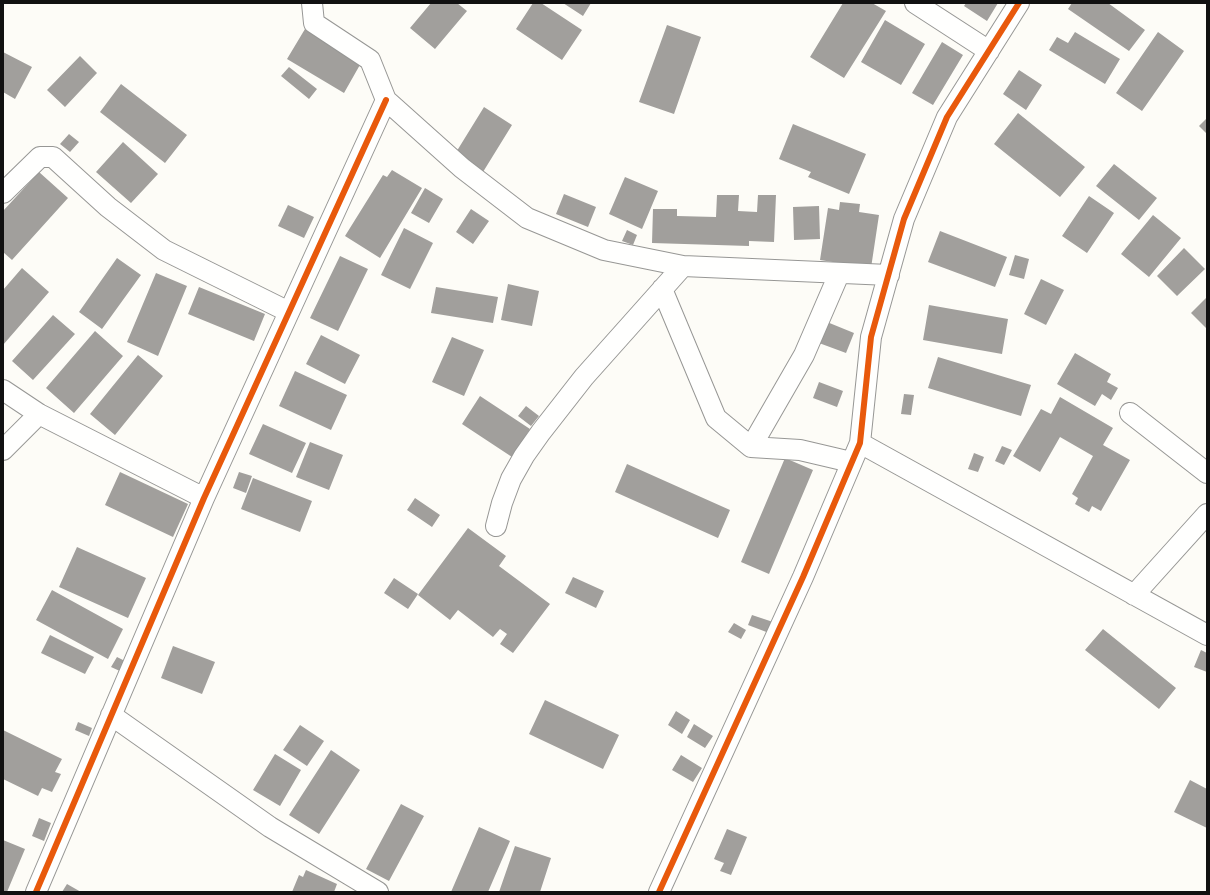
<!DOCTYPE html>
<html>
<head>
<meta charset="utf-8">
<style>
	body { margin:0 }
	#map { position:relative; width:1210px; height:895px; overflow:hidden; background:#fdfcf7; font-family:"Source Serif 4",serif }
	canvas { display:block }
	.frame { position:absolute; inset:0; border:4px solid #111; pointer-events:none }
</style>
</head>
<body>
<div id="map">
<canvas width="1210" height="895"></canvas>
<div class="frame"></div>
</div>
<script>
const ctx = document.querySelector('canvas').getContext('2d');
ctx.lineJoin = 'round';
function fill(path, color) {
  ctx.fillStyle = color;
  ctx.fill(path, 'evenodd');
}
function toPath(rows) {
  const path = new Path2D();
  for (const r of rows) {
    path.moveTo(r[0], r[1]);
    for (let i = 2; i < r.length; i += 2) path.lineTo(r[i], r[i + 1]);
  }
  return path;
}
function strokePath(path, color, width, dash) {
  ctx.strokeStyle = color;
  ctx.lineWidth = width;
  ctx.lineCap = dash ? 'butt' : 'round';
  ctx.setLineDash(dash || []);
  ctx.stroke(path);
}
fill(toPath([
	[431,3,457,3,467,11,435,49,410,28],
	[533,3,541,3,582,30,562,60,516,29],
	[563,3,591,3,583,16],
	[843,3,872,3,886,11,844,78,810,57],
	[966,3,998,3,987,21,964,6],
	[1072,3,1108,3,1145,30,1129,51,1068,9],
	[885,20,925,44,901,85,861,62],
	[667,25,701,37,674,114,639,102],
	[305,29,361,63,344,93,287,59],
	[1075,32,1120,59,1105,84,1049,50,1057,37,1068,43],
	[1158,32,1184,51,1142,111,1116,93],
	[942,42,963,55,933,105,912,93],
	[3,52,32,67,15,99,3,92],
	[80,56,97,73,65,107,47,90],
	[289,67,317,89,309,99,281,76],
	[1019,70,1042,85,1026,110,1003,94],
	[121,84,187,135,165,163,100,112],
	[484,107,512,125,483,172,455,154],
	[1018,113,1085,167,1060,197,994,144],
	[1207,118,1207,134,1199,126],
	[793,124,866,154,849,194,808,177,811,172,779,159],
	[69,134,79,142,70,152,60,144],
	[123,142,158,174,131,203,96,172],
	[1114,164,1157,198,1139,220,1096,186],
	[392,170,422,188,380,258,345,236,383,175,387,177],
	[39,172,68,198,12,260,3,252,3,211],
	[625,177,658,191,642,229,609,214],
	[425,188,443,199,429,223,411,213],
	[564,194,596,207,588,227,556,214],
	[717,195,739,195,738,211,757,212,758,195,776,195,774,242,749,241,749,246,652,243,653,209,677,209,677,216,716,217],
	[1089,196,1114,213,1087,253,1062,236],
	[840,202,860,204,859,212,879,215,871,268,820,260,828,208,839,210],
	[288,205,314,217,304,238,278,226],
	[819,206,820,239,794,240,793,207],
	[471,209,489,221,473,244,456,232],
	[1153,215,1181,238,1149,277,1121,254],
	[404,228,433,243,410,289,381,275],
	[627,230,637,235,633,245,622,241],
	[940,231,1007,257,995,287,928,262],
	[1184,248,1205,269,1177,296,1157,276],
	[1015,255,1029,259,1024,279,1009,275],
	[340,256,368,269,338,331,310,318],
	[117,258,141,275,102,329,79,312],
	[22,268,49,292,3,345,3,290],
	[156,273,187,286,158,356,127,342],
	[1041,279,1064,290,1046,325,1024,314],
	[508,284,539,291,532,326,501,320],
	[199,287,265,314,254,341,188,314],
	[436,287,498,297,493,323,431,313],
	[1207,297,1207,329,1191,313],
	[929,305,1008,319,1002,354,923,340],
	[53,315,75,334,33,380,12,361],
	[827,322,854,333,846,353,819,343],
	[95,331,123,356,74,413,46,388],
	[321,335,360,355,345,384,306,364],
	[452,337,484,350,464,396,432,382],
	[1075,353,1111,374,1107,382,1118,388,1111,400,1102,394,1095,406,1057,384],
	[138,355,163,376,115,435,90,414],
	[938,357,1031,385,1021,416,928,388],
	[295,371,347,395,331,430,279,406],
	[819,382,843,391,837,407,813,398],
	[904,394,914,395,911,415,901,414],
	[480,396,530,429,512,457,462,424],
	[1060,397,1113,428,1103,445,1130,460,1101,511,1092,506,1089,512,1075,504,1078,498,1072,494,1093,456,1060,437,1040,472,1013,456,1041,409,1051,414],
	[526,406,539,416,531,426,518,416],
	[263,424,306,443,292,473,249,454],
	[310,442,343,455,329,490,296,477],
	[1002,446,1012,450,1004,465,995,461],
	[974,453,984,457,978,472,968,469],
	[785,458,813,470,769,574,741,562],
	[627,464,730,510,718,538,615,492],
	[120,472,188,504,173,537,105,505],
	[239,472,252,476,246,493,233,488],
	[253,478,312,501,300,532,241,509],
	[415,498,440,515,432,527,407,510],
	[468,528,506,556,499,566,550,604,513,653,500,644,507,634,500,629,493,637,458,610,450,620,418,595],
	[77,547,146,578,128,618,59,587],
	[573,577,604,591,596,608,565,593],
	[394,578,418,594,408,609,384,593],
	[52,590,123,629,108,659,36,620],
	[752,615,773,622,769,633,748,625],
	[734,623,746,630,741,639,728,632],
	[1103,629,1176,688,1159,709,1085,650],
	[50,635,94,657,85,674,41,653],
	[173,646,215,662,202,694,161,678],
	[1201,650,1207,653,1207,672,1194,667],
	[117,657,127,662,122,672,111,667],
	[545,700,619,735,603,769,529,734],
	[676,711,690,720,682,734,668,725],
	[78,722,92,728,89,736,75,730],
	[694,724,713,736,705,748,687,737],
	[300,725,324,741,307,766,283,750],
	[3,730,62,759,55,772,61,774,52,792,42,788,38,796,3,779],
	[331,750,360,770,319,834,289,815],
	[275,754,301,770,280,806,253,790],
	[681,755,702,768,693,782,672,770],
	[1190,780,1207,789,1207,828,1174,812],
	[401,804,424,816,389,881,366,869],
	[39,818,51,823,44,841,32,836],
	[479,827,510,841,488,892,451,892],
	[727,829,747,837,731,875,720,871,724,863,714,859],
	[3,840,25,849,7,892,3,892],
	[515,846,551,858,540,892,499,892],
	[306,870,337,884,334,892,292,892,299,875,303,877],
	[67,884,81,892,62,892]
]), '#a19f9c');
const minor = toPath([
	[312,3,314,23,370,60,386,100,462,168,527,218,604,250,683,266,889,275],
	[915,3,989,51],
	[3,193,40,157,53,157,108,207,164,250,289,312],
	[662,289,716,418,751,447,800,450,851,462],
	[3,390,39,414,204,498],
	[1130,413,1207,473],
	[860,443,1207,635],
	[751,447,804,355,839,274],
	[3,450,39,414],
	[496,526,502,503,511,479,524,456,541,432,584,377,683,266],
	[1134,595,1207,514],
	[111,715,270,827,378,892],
	[36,892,204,498,386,100],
	[659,892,803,577,860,443,871,337,904,219,947,117,1019,3]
]);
strokePath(minor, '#979795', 22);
strokePath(minor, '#fffffe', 20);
strokePath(toPath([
	[36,892,204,498,386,100],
	[659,892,803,577,860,443,871,337,904,219,947,117,1019,3]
]), '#e8590c', 6);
</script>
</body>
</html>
